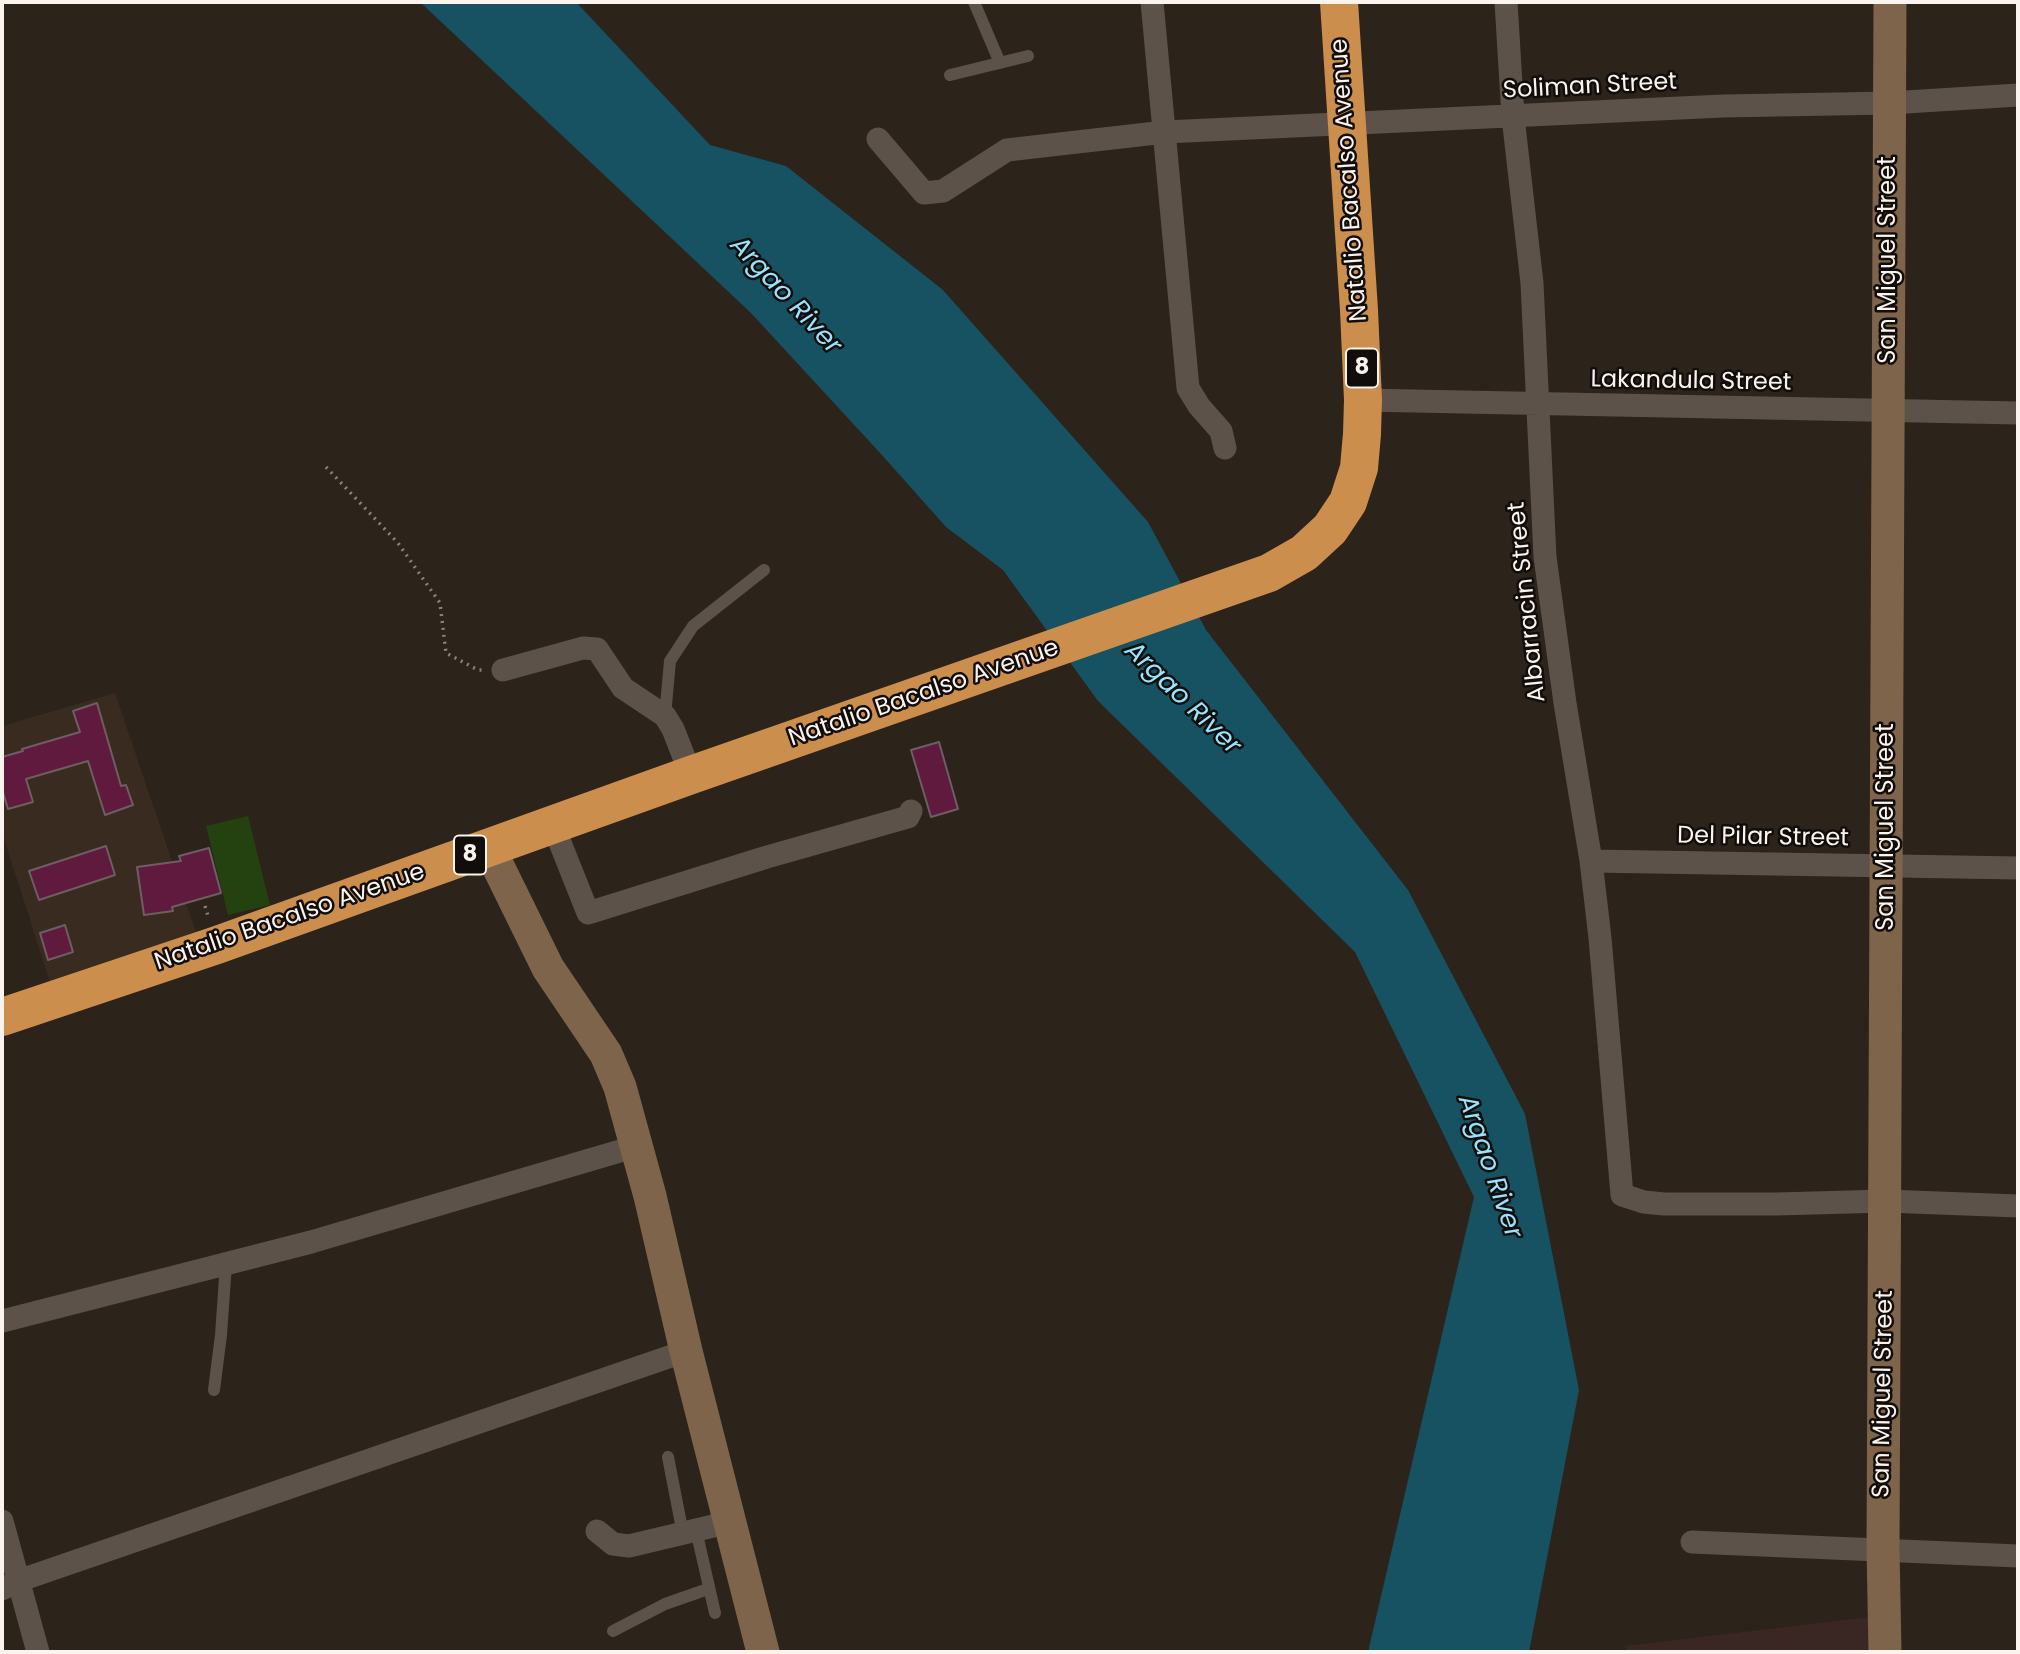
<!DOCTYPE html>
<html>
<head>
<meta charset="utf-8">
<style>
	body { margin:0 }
	#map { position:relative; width:2020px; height:1654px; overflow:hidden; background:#2c231b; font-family:Poppins,sans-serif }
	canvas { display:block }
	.frame { position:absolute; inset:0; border:4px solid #faf3ee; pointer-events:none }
</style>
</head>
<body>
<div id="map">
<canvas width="2020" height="1654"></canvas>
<div class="frame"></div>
</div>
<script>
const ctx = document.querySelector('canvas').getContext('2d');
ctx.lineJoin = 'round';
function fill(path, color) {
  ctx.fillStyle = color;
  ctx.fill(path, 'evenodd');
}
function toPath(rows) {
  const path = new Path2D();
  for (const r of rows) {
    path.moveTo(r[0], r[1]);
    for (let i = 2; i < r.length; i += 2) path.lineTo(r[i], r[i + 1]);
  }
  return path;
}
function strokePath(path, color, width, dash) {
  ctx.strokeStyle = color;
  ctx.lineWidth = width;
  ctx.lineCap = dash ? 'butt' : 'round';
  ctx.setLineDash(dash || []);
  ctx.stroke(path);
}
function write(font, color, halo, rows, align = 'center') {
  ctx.font = font + ' Poppins,sans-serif';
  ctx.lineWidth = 5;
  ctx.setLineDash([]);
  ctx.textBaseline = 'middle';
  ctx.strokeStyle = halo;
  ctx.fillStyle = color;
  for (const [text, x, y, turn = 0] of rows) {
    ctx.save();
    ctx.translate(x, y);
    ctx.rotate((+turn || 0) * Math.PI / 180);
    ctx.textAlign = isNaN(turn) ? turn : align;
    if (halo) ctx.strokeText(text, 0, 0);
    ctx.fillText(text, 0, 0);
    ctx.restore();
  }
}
fill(toPath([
	[1870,1617,1870,1652,1627,1652,1625,1646]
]), '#3a2724');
fill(toPath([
	[115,693,198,938,51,985,2,833,2,726]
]), '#3a2b20');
fill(toPath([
	[248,816,270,905,228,915,206,826]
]), '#24420f');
fill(toPath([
	[420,2,576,2,710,145,786,166,943,290,1148,522,1206,630,1408,890,1525,1114,1579,1390,1529,1652,1368,1652,1474,1197,1355,952,1098,701,1003,570,946,527,881,454,751,313]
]), '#175263');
const building = toPath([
	[97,703,121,786,126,785,133,805,105,815,88,761,26,779,33,802,8,809,2,789,2,757,23,751,22,749,80,732,73,711,97,703],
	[939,742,958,809,931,817,911,750,939,742],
	[106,846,115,875,39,900,29,871,106,846],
	[209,848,221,893,172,907,173,911,144,915,137,867,181,861,179,856,209,848],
	[65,925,73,952,48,960,40,933,65,925]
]);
fill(building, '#601a3e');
strokePath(building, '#6c5e63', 2);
strokePath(toPath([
	[326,467,398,543,440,603,446,653,478,670,484,670],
	[205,906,209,919]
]), '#8a827b', 3.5, [2, 5]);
strokePath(toPath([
	[974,2,1000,63],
	[950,75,1028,56],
	[665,716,670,661,693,626,764,570],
	[214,1390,221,1335,226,1264],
	[668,1457,683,1534],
	[696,1530,715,1613],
	[613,1631,665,1604,708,1589]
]), '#5c5249', 12);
strokePath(toPath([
	[1152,2,1188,388,1199,406,1221,431,1225,448],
	[1506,2,1513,117,1532,283,1545,557,1565,703,1591,861,1600,938,1622,1195,1644,1202,1664,1204,1776,1204,1886,1201,2018,1206],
	[878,139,924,193,943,191,1007,150,1165,132,1723,106,1890,103,2018,95],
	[1363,400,2018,413],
	[503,670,583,648,597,649,623,688,665,716,673,729,691,775],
	[553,825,588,913,767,857,908,817,911,811],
	[1591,861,2018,868],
	[2,1321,311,1242,637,1146],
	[2,1521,38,1652],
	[597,1531,613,1544,629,1546,730,1522],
	[1692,1542,2018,1556],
	[2,1589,18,1581,686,1351]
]), '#5c5249', 23);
strokePath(toPath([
	[489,848,548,968,606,1054,620,1087,650,1196,686,1351,763,1652],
	[1885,1652,1883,1549,1890,2]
]), '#7d644a', 33);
strokePath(toPath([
	[2,1017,217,945,691,775,1269,573,1304,553,1330,529,1348,502,1359,468,1362,434,1363,400,1359,310,1339,2]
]), '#cb8e4c', 38);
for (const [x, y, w] of [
	[1362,368,32],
	[470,855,32]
]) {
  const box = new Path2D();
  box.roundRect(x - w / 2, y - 19.5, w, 39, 5);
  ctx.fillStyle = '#110d0a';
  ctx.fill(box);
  strokePath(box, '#faf3ee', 2);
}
write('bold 23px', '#faf3ee', null, [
	["8",1362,368],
	["8",470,855]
]);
write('24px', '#faf3ee', '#110d0a', [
	["Soliman Street",1590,87,-3],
	["Natalio Bacalso Avenue",1350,180,-94],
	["San Miguel Street",1889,260,-90],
	["Lakandula Street",1691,382,1],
	["Albarracin Street",1528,602,-96],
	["Natalio Bacalso Avenue",924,694,-19],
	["San Miguel Street",1887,827,-90],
	["Del Pilar Street",1763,838,1],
	["Natalio Bacalso Avenue",290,918,-19],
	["San Miguel Street",1884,1394,-89]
]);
write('italic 26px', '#98e4ff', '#110d0a', [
	["Argao River",785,296,47],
	["Argao River",1182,699,44],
	["Argao River",1489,1167,71]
]);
</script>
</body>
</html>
